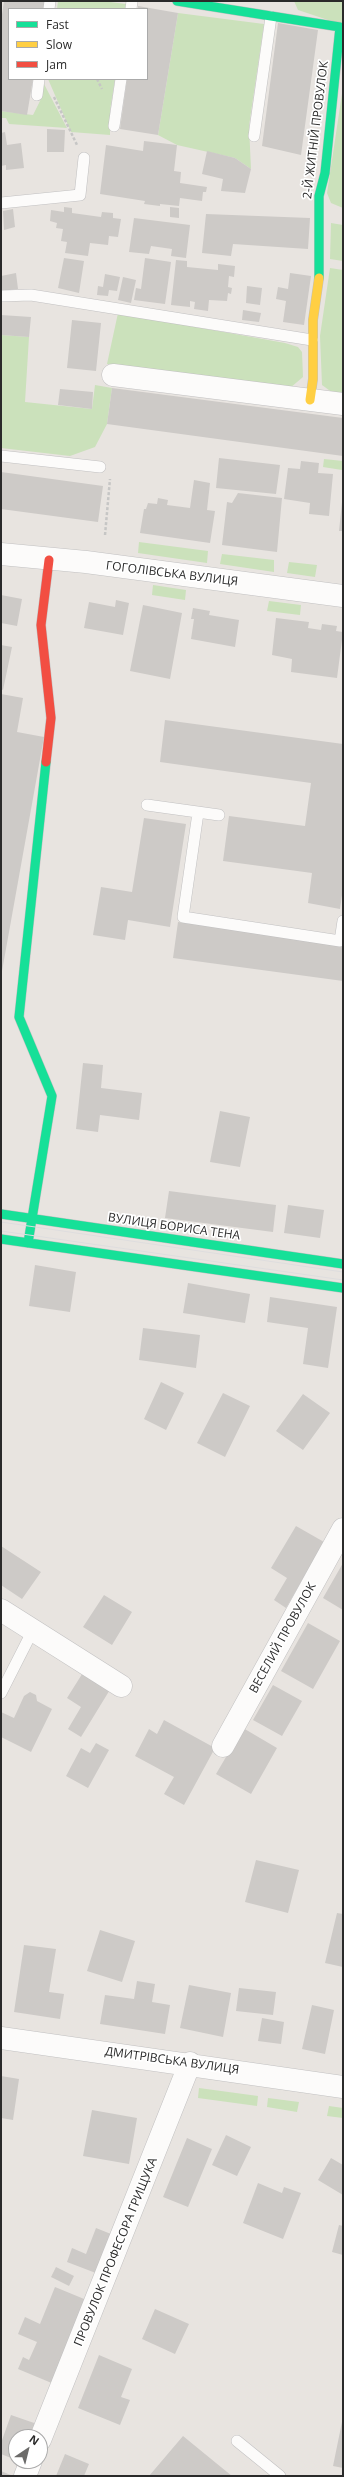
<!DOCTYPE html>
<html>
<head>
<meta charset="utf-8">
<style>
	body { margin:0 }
	#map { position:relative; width:344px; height:2477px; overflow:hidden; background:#e8e4e0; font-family:"Open Sans",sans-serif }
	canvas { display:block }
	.frame { position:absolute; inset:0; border:2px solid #2a2a2a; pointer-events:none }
	.legend { position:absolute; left:8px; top:8px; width:140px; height:72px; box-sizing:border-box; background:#fff; border:1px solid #aaa; margin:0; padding:5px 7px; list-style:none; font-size:12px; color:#2a2a2a }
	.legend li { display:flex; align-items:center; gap:8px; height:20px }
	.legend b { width:20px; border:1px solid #aaa }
	.north { position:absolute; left:8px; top:2429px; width:40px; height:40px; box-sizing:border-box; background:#fff; border:1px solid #aaa; border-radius:50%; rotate:35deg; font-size:11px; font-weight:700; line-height:16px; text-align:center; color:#2a2a2a }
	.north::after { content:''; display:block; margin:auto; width:14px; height:18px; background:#6c6b6a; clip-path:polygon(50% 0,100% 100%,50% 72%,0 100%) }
</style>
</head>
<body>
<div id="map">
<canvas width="344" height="2477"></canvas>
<div class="frame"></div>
<ul class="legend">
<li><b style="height:5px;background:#16e098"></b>Fast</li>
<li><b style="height:5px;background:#ffcf43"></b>Slow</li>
<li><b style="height:5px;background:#f24e42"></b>Jam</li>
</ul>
<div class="north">N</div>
</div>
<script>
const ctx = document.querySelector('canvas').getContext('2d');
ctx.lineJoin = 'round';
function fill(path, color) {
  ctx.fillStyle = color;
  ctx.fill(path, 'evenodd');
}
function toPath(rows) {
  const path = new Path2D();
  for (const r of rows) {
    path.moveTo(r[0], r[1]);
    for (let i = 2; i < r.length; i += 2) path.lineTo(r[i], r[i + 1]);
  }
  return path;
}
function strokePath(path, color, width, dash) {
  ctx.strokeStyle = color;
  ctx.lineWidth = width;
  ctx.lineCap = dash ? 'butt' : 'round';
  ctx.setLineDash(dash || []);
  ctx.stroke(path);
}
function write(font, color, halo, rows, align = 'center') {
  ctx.font = font + ' "Open Sans",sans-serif';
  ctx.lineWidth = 3.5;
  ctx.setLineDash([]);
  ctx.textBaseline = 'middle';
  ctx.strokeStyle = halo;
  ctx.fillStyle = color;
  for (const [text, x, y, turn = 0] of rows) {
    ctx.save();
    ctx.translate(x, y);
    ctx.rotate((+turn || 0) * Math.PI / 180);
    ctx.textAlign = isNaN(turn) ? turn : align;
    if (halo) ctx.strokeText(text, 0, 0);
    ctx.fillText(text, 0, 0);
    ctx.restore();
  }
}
fill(toPath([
	[58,1,102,1,126,4,125,9,57,9],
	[294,1,343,1,343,25,298,10],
	[178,13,264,24,249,126,251,169,235,158,177,145,158,135],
	[48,79,115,79,110,111,110,135,71,132],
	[44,84,67,128,9,124,6,118,1,118,1,111,33,115,40,101],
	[343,87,343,208,331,203,327,193],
	[331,223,343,225,343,261,330,259],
	[330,268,343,270,343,394,333,393,322,385,320,336],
	[118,313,285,343,298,347,302,352,303,377,290,388,107,364],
	[1,335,29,337,25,402,92,409,95,385,112,388,107,424,95,447,70,456,1,448],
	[324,459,343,461,343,472,342,470,323,467],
	[139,542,208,551,207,563,138,553],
	[222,554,274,560,274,572,220,564],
	[289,562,317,565,315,577,287,573],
	[153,585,186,590,185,600,152,595],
	[269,601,301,605,300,615,267,611],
	[199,2088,258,2096,257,2106,198,2098],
	[268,2098,299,2102,297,2112,267,2107],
	[329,2106,343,2108,343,2118,327,2116]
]), '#cbe1bb');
fill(toPath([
	[4,1,45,1,44,9,9,9,9,79,33,79,27,115,1,111,1,21],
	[138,6,178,13,158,135,120,129,127,79,147,79,147,9,138,9],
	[278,23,318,30,301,155,262,146],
	[47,129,65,130,64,152,47,152],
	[5,132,7,145,21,143,24,168,6,170,6,165,1,166,1,133],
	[144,141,177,145,174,171,181,172,180,183,207,187,206,192,203,192,202,201,180,198,179,206,160,204,160,206,144,204,145,201,100,194,106,145,143,151],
	[207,151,235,158,251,169,245,193,221,191,223,179,202,174],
	[64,207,72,208,72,213,101,217,102,212,113,213,113,218,121,219,118,237,109,236,108,245,90,243,88,256,65,253,67,242,61,241,63,229,56,228,57,223,50,221,51,210,64,212],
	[170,207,179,208,179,218,170,217],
	[13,209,15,227,4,230,3,211],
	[206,214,310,218,308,249,233,244,231,256,202,253],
	[134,218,190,225,186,258,171,256,172,249,151,246,149,254,129,252],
	[64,258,84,261,79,293,58,288],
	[145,258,171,262,165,304,134,300,136,288,141,289],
	[176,260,187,261,187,267,218,270,218,264,235,266,234,277,229,276,228,287,232,288,231,294,228,293,227,301,209,300,208,311,194,309,195,302,190,301,190,307,171,305],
	[16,273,18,289,1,291,1,276],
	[290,273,311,276,304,325,283,322,286,301,276,299,278,287,288,289],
	[105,274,120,277,117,291,109,290,108,296,97,295,98,286,103,287],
	[123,277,136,280,131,303,118,300],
	[247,286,262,288,260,305,246,303],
	[243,310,261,313,259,322,242,320],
	[1,315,31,317,29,337,1,335],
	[72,320,101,323,96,371,67,368],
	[112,388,343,418,343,456,107,424],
	[60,389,93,392,92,409,58,405],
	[219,458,280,465,276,494,216,488],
	[301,461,319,463,318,473,333,474,329,516,309,514,310,503,284,499,288,468,300,469],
	[1,472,103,486,98,522,1,509],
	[194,480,210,483,207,510,215,511,210,543,140,533,144,509,146,509,148,503,157,504,158,498,168,500,167,505,190,508],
	[238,493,282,498,277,552,222,545,227,502,232,503],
	[342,502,343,502,343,531,339,531],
	[1,595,22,599,17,626,1,623],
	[116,600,129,603,123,635,84,628,89,602,115,607],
	[143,605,182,613,170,679,130,671],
	[193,608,210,611,209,615,239,620,235,647,191,639,194,619,191,619],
	[276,618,309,622,308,628,321,630,322,624,337,626,336,631,343,632,337,678,291,672,292,659,272,655],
	[1,645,12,647,3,690,1,689],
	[1,694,23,698,17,732,44,737,2,971],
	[165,720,343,744,343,888,340,909,308,903,312,873,223,861,229,816,305,826,311,783,160,762],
	[144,818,186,824,170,927,128,920,125,940,93,935,101,887,132,892],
	[178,922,343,945,343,981,173,958],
	[83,1063,103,1065,101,1088,142,1093,139,1120,100,1115,98,1132,76,1129],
	[220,1111,250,1117,240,1167,210,1162],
	[169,1191,276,1205,273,1232,165,1218],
	[288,1205,324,1210,320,1238,284,1233],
	[35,1265,76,1272,70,1312,29,1306],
	[188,1283,250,1294,245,1323,183,1313],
	[270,1297,337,1307,328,1368,303,1364,308,1328,267,1322],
	[143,1328,200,1335,196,1368,139,1360],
	[161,1382,184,1393,166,1430,144,1419],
	[223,1393,250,1406,225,1457,197,1443],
	[303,1394,330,1413,303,1450,276,1431],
	[296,1526,324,1542,286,1608,274,1600,287,1578,271,1568],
	[1,1546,41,1572,22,1599,1,1585],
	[343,1563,343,1610,323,1598],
	[104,1595,132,1612,112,1645,83,1627],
	[308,1623,340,1641,313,1689,281,1671],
	[84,1671,111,1688,81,1737,68,1729,81,1707,67,1698],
	[273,1685,302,1701,282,1736,253,1720],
	[30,1692,36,1695,37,1701,52,1709,31,1752,1,1737,1,1712,14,1718,24,1696],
	[164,1720,215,1748,184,1805,164,1794,174,1777,135,1756,149,1729,157,1734],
	[243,1728,277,1748,251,1794,216,1774],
	[96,1743,109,1750,88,1788,66,1776,81,1748,90,1753],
	[256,1860,299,1870,288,1913,245,1902],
	[337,1913,343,1914,343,1967,325,1963],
	[100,1930,135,1941,122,1982,87,1971],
	[24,1945,56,1949,49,1992,64,1994,60,2019,14,2012],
	[137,1981,155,1984,152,2002,170,2005,165,2034,100,2024,105,1995,134,1999],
	[189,1985,231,1993,223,2037,180,2028],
	[239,1988,276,1992,273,2015,236,2011],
	[312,2005,334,2010,325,2054,302,2049],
	[262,2018,284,2022,281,2044,258,2041],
	[1,2076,19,2079,13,2120,1,2118],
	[92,2110,137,2118,129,2164,83,2156],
	[226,2135,251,2147,237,2176,212,2165],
	[187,2138,212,2149,188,2207,163,2197],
	[331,2158,343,2165,343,2195,318,2180],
	[258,2183,282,2193,284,2187,301,2193,283,2239,243,2223],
	[339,2225,343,2226,343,2255,332,2252],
	[96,2228,116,2236,101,2275,67,2262,72,2248,86,2254],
	[56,2267,74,2276,69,2286,51,2277],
	[55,2287,89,2301,54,2384,18,2369,23,2357,29,2360,37,2342,18,2334,25,2317,40,2324],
	[155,2309,189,2324,175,2354,142,2339],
	[99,2355,132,2369,121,2397,130,2400,120,2425,78,2408],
	[11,2415,37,2424,32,2437,16,2437,16,2460,1,2454,1,2443],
	[343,2417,343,2468,333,2466],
	[183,2436,216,2463,232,2476,149,2476],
	[65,2454,89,2464,84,2476,56,2476],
	[1,2471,13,2476,1,2476]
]), '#cdcac7');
const lane = toPath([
	[49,9,50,1],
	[131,9,132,1],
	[37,95,39,79],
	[114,126,121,79],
	[254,136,271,17],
	[1,203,80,195,84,158],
	[1,296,31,295,312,340],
	[1,456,100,467],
	[147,805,219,815],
	[198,813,183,917,340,941,343,921],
	[1,1693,33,1630],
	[237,2441,280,2476]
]);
const street = toPath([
	[113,375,343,404],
	[1,554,86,562,343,596],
	[1,1610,121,1686],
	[223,1746,343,1529],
	[1,2038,343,2087],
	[40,2440,190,2063],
	[25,2476,31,2461]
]);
const fast = toPath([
	[177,1,340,27,325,173,319,196,319,278],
	[1,1214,343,1264],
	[1,1239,343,1288],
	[28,1243,52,1096,19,1017,46,762]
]);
const slow = toPath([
	[310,400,313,379,313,320,319,278]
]);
const jam = toPath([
	[46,762,51,718,41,625,49,560]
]);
strokePath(lane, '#c1c0c1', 12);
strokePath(street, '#c1c0c1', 23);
strokePath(fast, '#c1c0c1', 10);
strokePath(slow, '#c1c0c1', 10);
strokePath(jam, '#c1c0c1', 10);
strokePath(toPath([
	[97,79,102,89],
	[54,97,77,145],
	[105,535,110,479]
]), '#c6c6c5', 2.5, [3, 2]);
strokePath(lane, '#fcfbfa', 11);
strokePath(street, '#fcfbfa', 22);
strokePath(fast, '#16e098', 9);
strokePath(slow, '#ffcf43', 9);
strokePath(jam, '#f24e42', 9);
strokePath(toPath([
	[1,1222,343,1272],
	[1,1231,343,1280]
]), '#deddde', 1);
write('12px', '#2a2a2a', '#fff', [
	["2-Й ЖИТНІЙ ПРОВУЛОК",316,130,-83],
	["ГОГОЛІВСЬКА ВУЛИЦЯ",172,574,7],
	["ВУЛИЦЯ БОРИСА ТЕНА",174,1227,8],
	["ВЕСЕЛИЙ ПРОВУЛОК",283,1638,-61],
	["ДМИТРІВСЬКА ВУЛИЦЯ",172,2061,8],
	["ПРОВУЛОК ПРОФЕСОРА ГРИЩУКА",116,2252,-68]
]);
</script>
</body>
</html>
